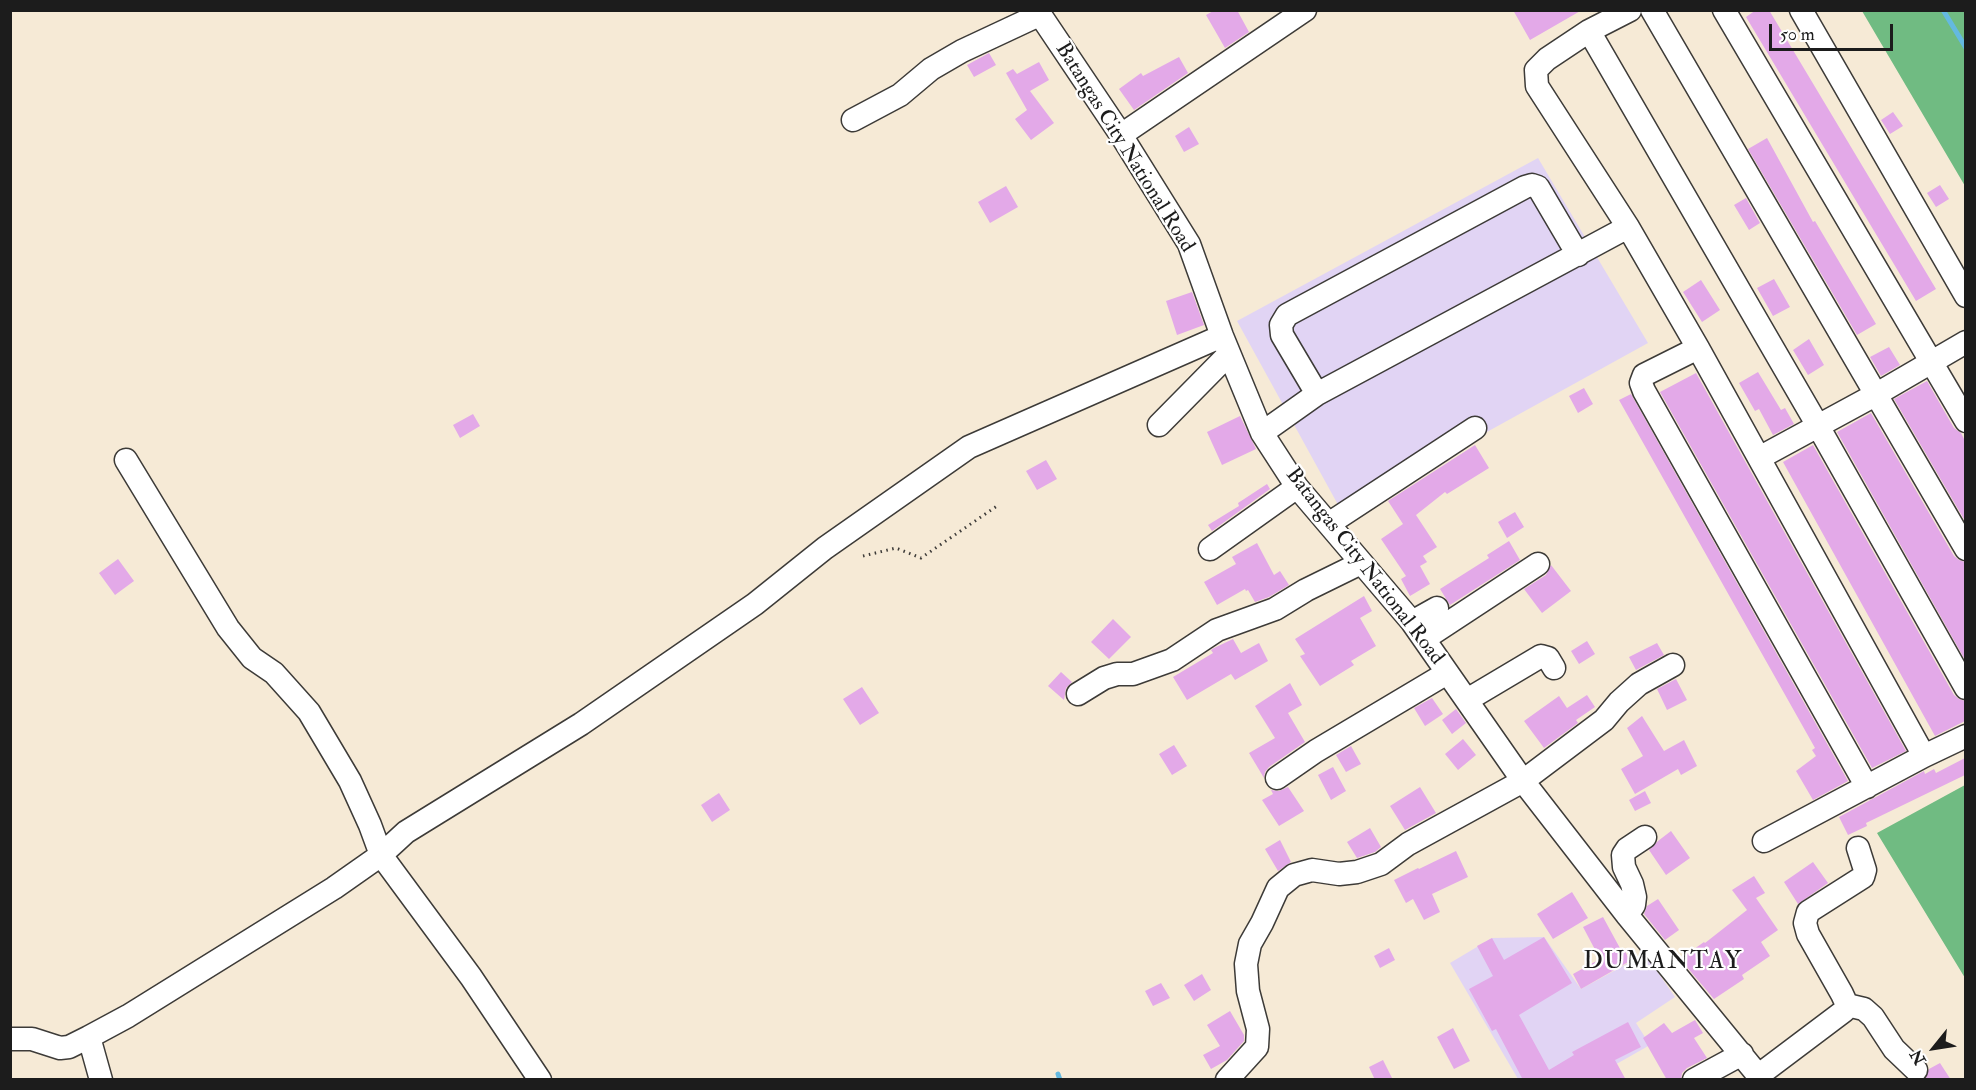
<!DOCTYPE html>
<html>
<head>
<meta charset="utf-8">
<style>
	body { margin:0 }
	#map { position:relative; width:1976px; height:1090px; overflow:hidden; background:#f6ead6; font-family:"IM FELL Double Pica",serif }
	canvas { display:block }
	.frame { position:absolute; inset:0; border:12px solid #1c1c1c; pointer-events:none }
	.north { position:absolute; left:1904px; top:1018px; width:60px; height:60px; -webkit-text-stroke:4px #fff; paint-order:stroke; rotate:240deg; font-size:16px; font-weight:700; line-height:24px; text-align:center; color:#1c1c1c }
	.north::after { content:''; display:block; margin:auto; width:21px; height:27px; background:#1c1c1c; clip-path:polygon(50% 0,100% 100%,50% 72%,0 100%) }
	.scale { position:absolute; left:1769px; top:24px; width:124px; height:27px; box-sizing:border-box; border:3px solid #1c1c1c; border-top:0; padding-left:8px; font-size:18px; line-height:21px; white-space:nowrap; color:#1c1c1c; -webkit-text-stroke:4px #fff; paint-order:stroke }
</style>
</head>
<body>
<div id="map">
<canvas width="1976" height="1090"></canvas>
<div class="frame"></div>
<div class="north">N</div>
<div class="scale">50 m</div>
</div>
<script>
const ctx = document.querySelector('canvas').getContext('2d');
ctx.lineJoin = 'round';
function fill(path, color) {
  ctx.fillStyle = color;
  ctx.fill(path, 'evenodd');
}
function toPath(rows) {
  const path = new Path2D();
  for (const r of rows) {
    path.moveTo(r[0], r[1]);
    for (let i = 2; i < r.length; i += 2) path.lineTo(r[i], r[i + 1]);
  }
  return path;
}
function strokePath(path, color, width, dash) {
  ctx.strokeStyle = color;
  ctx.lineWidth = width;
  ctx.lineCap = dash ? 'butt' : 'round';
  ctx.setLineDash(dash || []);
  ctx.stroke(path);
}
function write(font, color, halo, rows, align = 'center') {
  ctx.font = font + ' "IM FELL Double Pica",serif';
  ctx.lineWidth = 4.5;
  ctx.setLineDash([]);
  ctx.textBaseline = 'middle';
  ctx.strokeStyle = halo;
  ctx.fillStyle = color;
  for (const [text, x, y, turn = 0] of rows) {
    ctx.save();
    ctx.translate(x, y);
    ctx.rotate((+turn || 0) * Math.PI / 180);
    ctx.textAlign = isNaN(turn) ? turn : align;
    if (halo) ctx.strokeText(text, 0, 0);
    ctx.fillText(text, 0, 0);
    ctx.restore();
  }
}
fill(toPath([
	[1538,158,1648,343,1342,512,1237,321],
	[1544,937,1581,989,1645,954,1675,997,1636,1023,1650,1045,1590,1079,1518,1079,1450,963,1492,938]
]), '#e1d4f4');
fill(toPath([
	[1862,11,1965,11,1965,186],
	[1965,785,1965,978,1877,833]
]), '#70bb82');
strokePath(toPath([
	[1943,10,1966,48],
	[1058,1074,1060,1080]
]), '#64b9e0', 5);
fill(toPath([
	[1215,10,1237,10,1249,32,1225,48,1206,15],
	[1513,10,1582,10,1530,40],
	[1756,10,1769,10,1936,289,1916,301,1746,17],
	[989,53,996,65,974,77,967,65],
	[1179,57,1188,73,1134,110,1119,89,1141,73,1143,76],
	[1039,62,1049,80,1030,91,1054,123,1031,140,1015,119,1027,110,1006,73,1013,69,1017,74],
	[1893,112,1903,126,1890,134,1881,120],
	[1189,127,1199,144,1184,152,1175,136],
	[1767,138,1813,222,1815,221,1876,324,1857,335,1748,149],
	[1940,185,1949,199,1936,207,1927,193],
	[1006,186,1018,207,990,223,978,202],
	[1746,198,1760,223,1749,230,1734,205],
	[1774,279,1790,307,1773,316,1757,288],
	[1701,280,1720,310,1702,322,1683,292],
	[1192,292,1204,325,1177,335,1166,301],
	[1809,339,1824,365,1808,375,1793,350],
	[1889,347,1900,365,1881,376,1870,357],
	[1758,372,1781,410,1785,408,1794,424,1773,435,1759,409,1755,411,1739,383],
	[1696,373,1906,751,1872,768,1660,392],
	[1927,381,1954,428,1961,433,1965,441,1965,521,1894,399],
	[1584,388,1593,404,1578,413,1569,396],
	[1631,394,1848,781,1813,800,1796,771,1816,756,1812,750,1815,748,1619,400],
	[1871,413,1954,556,1959,560,1965,562,1965,660,1837,432],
	[473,414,480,426,460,438,453,425],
	[1240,416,1256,449,1222,465,1207,432],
	[1475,445,1489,468,1447,494,1445,492,1416,515,1437,547,1423,556,1427,562,1420,566,1430,584,1410,596,1401,579,1406,576,1381,539,1403,524,1388,501],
	[1813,445,1954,695,1959,699,1965,701,1965,721,1935,736,1783,462],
	[1046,460,1057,479,1037,490,1026,471],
	[1267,484,1270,489,1212,531,1208,525,1239,506,1238,503],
	[1515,512,1524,527,1507,538,1498,522],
	[1509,541,1520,560,1450,605,1440,589,1489,558,1487,555],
	[1257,543,1274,575,1280,571,1289,585,1269,597,1255,602,1248,590,1246,591,1245,589,1217,605,1204,582,1236,564,1232,557],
	[118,559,134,581,115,595,99,573],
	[1551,565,1571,591,1542,613,1524,589,1546,575],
	[1364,596,1372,611,1360,618,1376,646,1351,661,1354,665,1320,686,1300,656,1305,654,1295,639],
	[1113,619,1131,637,1109,659,1091,642],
	[1233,639,1241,653,1259,643,1268,661,1235,680,1231,674,1187,700,1173,677,1213,653,1211,650,1214,648],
	[1587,641,1595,654,1579,664,1571,651],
	[1657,643,1664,655,1636,670,1629,657],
	[1061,672,1072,682,1066,688,1064,700,1048,686],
	[1676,679,1687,700,1667,710,1657,689],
	[1290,683,1302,705,1288,713,1305,742,1269,767,1265,772,1264,778,1249,753,1275,738,1255,706],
	[862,687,879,713,860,725,843,699],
	[1587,695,1595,707,1576,720,1578,723,1544,748,1524,721,1559,696,1567,708],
	[1432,698,1443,714,1425,726,1414,708],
	[1456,709,1466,723,1452,734,1442,720],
	[1642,716,1664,751,1684,740,1697,766,1681,775,1678,769,1635,794,1621,769,1643,756,1627,728],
	[1463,739,1476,755,1458,770,1445,754],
	[1174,745,1187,766,1172,775,1159,754],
	[1351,746,1361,764,1346,772,1336,755],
	[1965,758,1965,775,1866,823,1867,826,1848,835,1839,817,1924,771,1925,774,1934,769,1936,773],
	[1333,767,1346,791,1331,800,1318,775],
	[1288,787,1304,811,1279,826,1262,800,1273,794,1271,790,1279,791],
	[1420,787,1436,813,1405,830,1390,806],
	[1645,791,1651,803,1635,811,1629,800],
	[719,793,730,810,712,822,701,805],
	[1370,828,1381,847,1375,852,1357,858,1347,842],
	[1671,831,1690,858,1666,875,1649,850,1658,841],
	[1280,840,1291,862,1278,871,1265,849],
	[1456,851,1468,877,1432,894,1440,912,1424,920,1413,899,1406,903,1394,880,1418,868,1419,869],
	[1813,862,1828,883,1798,904,1784,882],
	[1754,876,1765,893,1756,898,1778,930,1761,942,1770,956,1742,975,1744,979,1714,999,1680,959,1704,942,1705,943,1747,910,1732,890],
	[1572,892,1588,918,1553,939,1537,914],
	[1658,899,1679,930,1665,940,1644,914,1647,906],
	[1603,917,1621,950,1624,949,1630,961,1581,989,1573,974,1600,959,1583,927],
	[1544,937,1572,983,1519,1015,1549,1070,1574,1055,1572,1052,1628,1022,1641,1047,1615,1060,1626,1080,1523,1080,1496,1029,1492,1031,1469,989,1493,976,1477,946,1492,938,1504,960],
	[1389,948,1395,960,1380,968,1374,956],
	[1202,974,1211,990,1194,1001,1184,985],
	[1161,983,1170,998,1153,1006,1145,991],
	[1230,1011,1244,1035,1244,1041,1227,1060,1211,1069,1203,1055,1220,1046,1207,1025],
	[1695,1020,1703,1033,1694,1038,1707,1058,1687,1068,1682,1073,1681,1080,1667,1080,1643,1038,1664,1023,1672,1033],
	[1453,1028,1470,1061,1454,1069,1437,1037],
	[1383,1060,1393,1080,1375,1080,1369,1067],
	[1940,1063,1951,1080,1925,1080,1929,1069]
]), '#e3a9e8');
const minor = toPath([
	[1037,10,1121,135,1189,244,1222,336,1262,433,1297,487,1412,622,1523,781,1627,915,1762,1080],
	[1630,10,1589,31,1547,59,1536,70,1537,86,1628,227,1698,348,1924,756],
	[1652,10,1966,549],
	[1724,10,1966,421],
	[1801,10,1966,296],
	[1589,31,1818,426,1966,688],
	[853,120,900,95,931,69,962,51,1039,15],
	[1121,135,1305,10],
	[1698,348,1644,375,1641,383,1644,391,1867,787],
	[1317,394,1282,335,1281,325,1287,315,1525,187,1532,185,1538,187,1578,255],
	[1159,425,1229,354],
	[1262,433,1317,394,1628,227],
	[1759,458,1875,395,1966,342],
	[1330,523,1475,428],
	[1210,549,1297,487],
	[1412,622,1437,608],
	[1424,639,1538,564],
	[1078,694,1104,678,1117,674,1133,674,1172,660,1217,630,1275,609,1306,590,1361,563],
	[1467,700,1541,656,1548,658,1554,668],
	[1277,778,1316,751,1447,673],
	[1764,841,1924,756,1966,736],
	[1627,915,1634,905,1635,897,1632,884,1624,867,1623,855,1627,849,1645,837],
	[1847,1005,1864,1009,1873,1017,1894,1049,1916,1070],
	[10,1039,32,1039,60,1048,69,1047,89,1037],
	[1759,1075,1844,1011,1847,1005,1842,994,1808,934,1805,923,1808,912,1863,877,1865,870,1858,848],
	[101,1080,89,1037,128,1016,334,888,381,855,370,825,350,781,309,712,274,673,252,658,228,628,126,460],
	[540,1080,471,977,381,855,406,832,581,724,755,604,825,548,969,447,1222,336],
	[1227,1080,1257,1047,1258,1029,1248,991,1246,964,1250,944,1262,923,1278,888,1294,875,1312,870,1339,874,1357,872,1381,864,1408,844,1523,781,1604,720,1619,702,1639,684,1673,665],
	[1694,1080,1742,1054]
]);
strokePath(minor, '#3d3b38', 25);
strokePath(toPath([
	[863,556,896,548,921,558,997,506]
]), '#3d3b38', 3, [1.5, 4.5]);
strokePath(minor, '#fff', 22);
write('21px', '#1c1c1c', '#fff', [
	["Batangas City National Road",1124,148,58],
	["Batangas City National Road",1364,567,52]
]);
ctx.letterSpacing = '1.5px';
write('24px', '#1c1c1c', '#fff', [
	["DUMANTAY",1663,963]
]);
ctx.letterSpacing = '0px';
</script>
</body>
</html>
